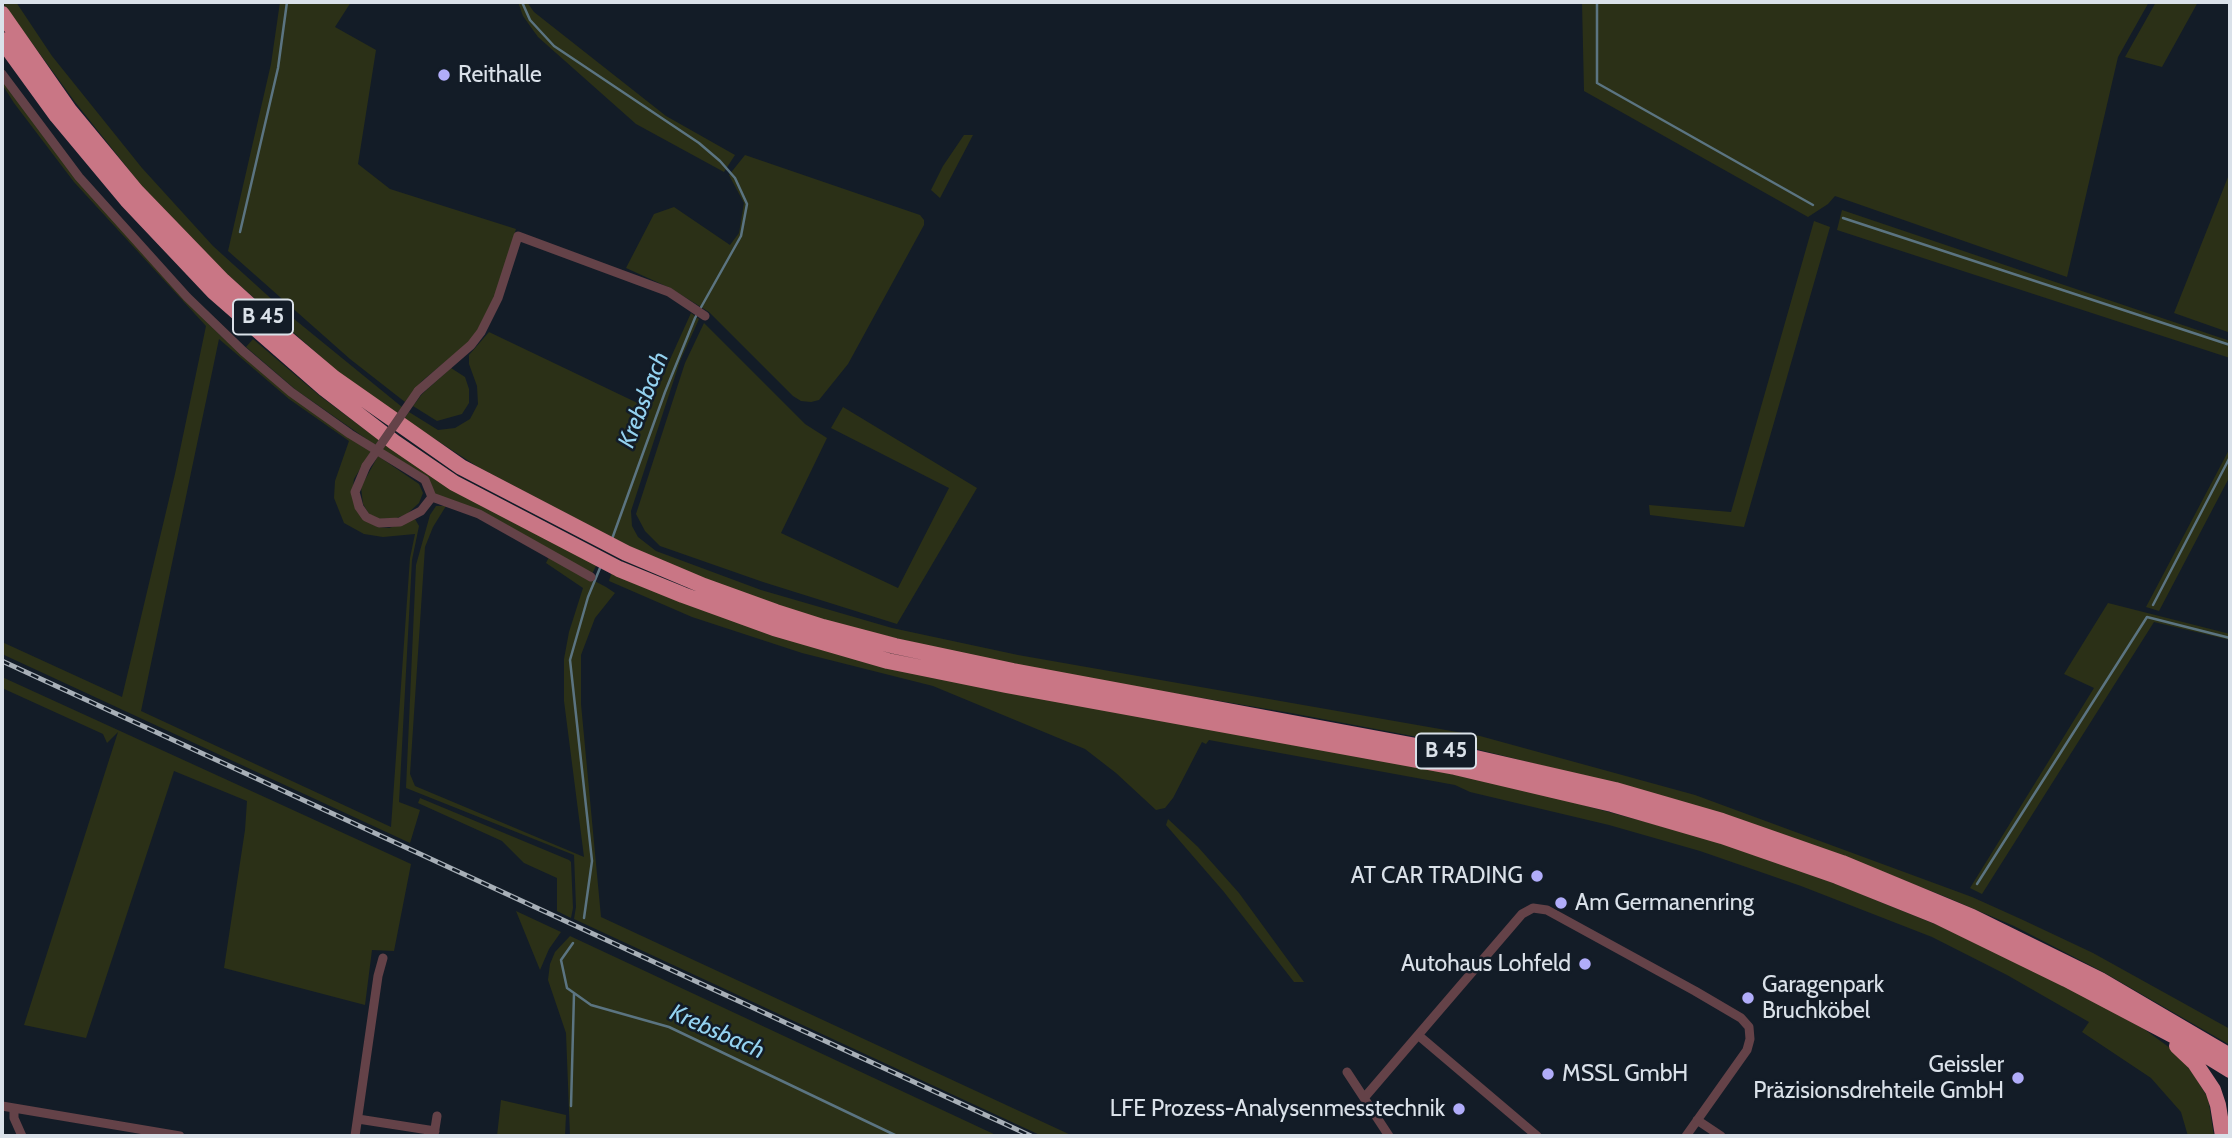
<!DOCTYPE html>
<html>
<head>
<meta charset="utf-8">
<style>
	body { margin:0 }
	#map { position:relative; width:2232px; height:1138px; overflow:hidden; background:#131c27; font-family:Cabin,sans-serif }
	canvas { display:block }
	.frame { position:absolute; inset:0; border:4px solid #dae1e9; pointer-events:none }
</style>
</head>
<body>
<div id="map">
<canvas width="2232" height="1138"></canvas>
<div class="frame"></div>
</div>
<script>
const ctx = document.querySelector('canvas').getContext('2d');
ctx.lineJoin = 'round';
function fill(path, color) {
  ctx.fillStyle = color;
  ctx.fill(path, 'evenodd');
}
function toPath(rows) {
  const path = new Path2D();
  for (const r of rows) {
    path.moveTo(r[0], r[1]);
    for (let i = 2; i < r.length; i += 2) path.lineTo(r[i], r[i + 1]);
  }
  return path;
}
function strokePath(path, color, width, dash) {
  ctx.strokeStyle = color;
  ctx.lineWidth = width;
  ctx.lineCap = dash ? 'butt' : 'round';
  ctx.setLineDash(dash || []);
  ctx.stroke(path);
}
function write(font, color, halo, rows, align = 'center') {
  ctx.font = font + ' Cabin,sans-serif';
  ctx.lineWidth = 5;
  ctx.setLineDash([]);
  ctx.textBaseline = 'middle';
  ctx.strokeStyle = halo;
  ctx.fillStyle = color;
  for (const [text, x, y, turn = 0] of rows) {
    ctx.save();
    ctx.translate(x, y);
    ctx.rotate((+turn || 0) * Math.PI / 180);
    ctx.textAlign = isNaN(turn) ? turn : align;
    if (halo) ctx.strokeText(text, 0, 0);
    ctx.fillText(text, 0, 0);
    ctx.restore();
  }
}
fill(toPath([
	[2,2,16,2,52,56,142,168,213,246,288,314,402,407,396,415,337,371,227,274,141,185,75,102],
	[280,2,351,2,335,27,376,50,358,164,390,189,516,229,489,317,468,343,422,381,405,402,350,359,228,251,271,64],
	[518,2,527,2,534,12,666,116,735,155,724,172,636,124,538,37,523,16],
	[1582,2,2149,2,2118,57,2067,277,1835,196,1828,204,1808,217,1584,91],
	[2156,2,2198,2,2162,67,2125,57],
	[2,80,77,180,220,335,290,396,371,451,354,479,352,493,377,527,389,528,415,519,419,526,412,560,399,802,420,810,410,843,2,654,2,642,122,697,175,474,206,326,74,182,14,103,2,84],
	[219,339,289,399,349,441,335,481,334,498,344,523,364,534,383,537,415,534,410,558,391,827,141,711],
	[964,135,973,135,940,198,931,190,943,166],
	[745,155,920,215,924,220,924,225,848,364,819,400,811,402,801,401,793,396,709,312,670,288,626,268,654,214,674,207,730,245,739,233,744,203,729,175],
	[2230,172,2230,329,2228,332,2174,313],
	[1842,210,2230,341,2230,358,1837,230],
	[1814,221,1830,227,1744,527,1650,515,1649,505,1731,512],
	[691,313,699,319,680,361,631,511,632,526,638,537,656,551,761,590,892,628,1018,655,1480,736,1695,795,1972,897,2023,920,2093,953,2230,1029,2230,1045,2103,972,2014,926,1946,897,1845,857,1564,771,1460,745,1291,713,1012,666,824,621,707,580,629,546,478,467,404,419,409,412,438,430,455,428,470,419,478,404,477,386,469,364,469,355,489,332,648,408],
	[704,323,805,424,827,438,781,533,898,588,949,488,831,428,843,407,977,488,897,624,763,582,660,546,645,531,636,514,685,363],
	[253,339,320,396,379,440,375,445,296,390,246,347],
	[451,368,465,377,469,389,469,403,462,414,437,421,413,406,422,394],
	[386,444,597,564,592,574,435,496,432,487,382,450],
	[2230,448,2230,476,2159,611,2146,607],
	[378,456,419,484,423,493,419,503,407,514,397,518,379,519,369,514,363,504,361,487],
	[436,506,446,506,433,527,425,547,410,774,415,786,584,857,564,701,564,659,569,632,583,588,546,563,549,557,606,587,615,593,595,618,581,655,581,704,601,917,1073,1136,1042,1136,574,919,576,907,574,855,406,788,416,565,430,515],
	[612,571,725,618,1527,790,1713,840,1789,865,1940,926,2062,984,2144,1029,2177,1053,2194,1075,2208,1098,2214,1136,2188,1136,2181,1112,2151,1078,2082,1032,2089,1022,2007,975,1932,937,1801,886,1700,851,1609,825,1470,792,1455,785,1209,740,1206,744,1202,742,1173,798,1165,808,1156,810,1116,773,1085,749,933,686,802,653,692,617,609,581],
	[2108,603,2230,634,2230,640,2154,622,1982,894,1970,888,2094,688,2064,674],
	[2,677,411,864,394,951,372,950,365,1005,224,968,245,830,247,801,174,771,86,1038,24,1025,118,732,107,743,103,734,2,688],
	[420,798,569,860,571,862,573,908,571,918,557,911,557,878,524,863,502,841,418,803],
	[1168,819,1198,847,1239,893,1304,982,1294,982,1224,892,1166,825],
	[516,911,561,932,549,949,540,970],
	[570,936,998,1136,570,1136,566,1033,548,980,550,964,555,952],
	[501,1100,566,1115,565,1136,497,1136]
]), '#2b3017');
strokePath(toPath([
	[522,2,530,20,554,46,699,143,720,161,735,178,747,204,741,236,695,318,665,392,612,539],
	[1597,2,1597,83,1813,205],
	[1843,218,2230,345],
	[240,232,278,68,287,2],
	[2153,605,2230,457],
	[1977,884,2147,617,2230,638],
	[584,918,592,861,570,660,588,597,600,568],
	[573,943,561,960,567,988,591,1005,669,1027,897,1136],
	[571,1106,574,994]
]), '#5b7481', 2.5);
strokePath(toPath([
	[2,74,79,177,187,297,243,351,291,392,350,434,425,480,432,497],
	[418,391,471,345,481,332,498,298,518,236,669,292,705,316],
	[366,466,355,492,359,507,366,517,379,523,400,522,421,511,432,497],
	[432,497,479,514,591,577],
	[1418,1035,1537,1136],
	[1347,1072,1389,1136],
	[1364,1098,1522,914,1533,908,1547,910,1695,991,1741,1018,1749,1027,1750,1039,1747,1050,1686,1136],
	[2,1106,180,1136],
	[14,1108,14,1118,22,1136],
	[358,1119,435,1131],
	[1697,1120,1721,1136],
	[434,1135,437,1116],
	[355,1136,378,976,383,958]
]), '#644248', 9);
strokePath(toPath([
	[2,14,69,110,136,191,223,281,277,330,334,378,461,467,626,553,704,586,776,612,823,627,895,646,1013,671,1454,753,1615,790,1722,821,1842,863,1972,917,2100,980,2230,1056],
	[2,40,57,116,127,200,214,292,325,389,394,442,454,483,619,569,683,595,774,628,888,661,1006,685,1455,767,1612,804,1722,836,1837,876,1937,916,2066,979,2178,1038,2230,1070],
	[2177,1046,2195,1063,2213,1090,2218,1105,2223,1136]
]), '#c97685', 16);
const rail = toPath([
	[2,661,1031,1136]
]);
strokePath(rail, '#a7afb7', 5);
strokePath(rail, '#131c27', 2.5, [8]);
strokePath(toPath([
	[366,466,418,391]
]), '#644248', 9);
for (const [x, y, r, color] of [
	[444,75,7,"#b1adfa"],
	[1537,876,7,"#b1adfa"],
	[1561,903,7,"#b1adfa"],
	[1585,964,7,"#b1adfa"],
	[1748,998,7,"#b1adfa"],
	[1548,1074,7,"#b1adfa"],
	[2018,1078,7,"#b1adfa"],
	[1459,1109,7,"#b1adfa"]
]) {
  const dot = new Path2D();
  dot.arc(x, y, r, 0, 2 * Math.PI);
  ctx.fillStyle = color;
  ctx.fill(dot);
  strokePath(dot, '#131c27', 2.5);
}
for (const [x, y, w] of [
	[263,317,60],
	[1446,751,60]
]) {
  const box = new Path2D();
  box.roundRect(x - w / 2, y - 17.5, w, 35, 5);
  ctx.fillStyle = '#131c27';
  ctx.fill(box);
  strokePath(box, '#dae1e9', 2);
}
write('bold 21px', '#dae1e9', null, [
	["B 45",263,317],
	["B 45",1446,751]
]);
write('23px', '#dae1e9', '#131c27', [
	["Reithalle",458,75],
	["AT CAR TRADING",1523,876,"right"],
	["Am Germanenring",1575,903],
	["Autohaus Lohfeld",1571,964,"right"],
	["Garagenpark",1762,985],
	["Bruchköbel",1762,1011],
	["Geissler",2004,1065,"right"],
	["Präzisionsdrehteile GmbH",2004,1091,"right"],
	["MSSL GmbH",1562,1074],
	["LFE Prozess-Analysenmesstechnik",1445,1109,"right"]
], 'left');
write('italic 24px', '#94d2f0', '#131c27', [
	["Krebsbach",644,400,-69],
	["Krebsbach",717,1032,24]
]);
</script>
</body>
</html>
